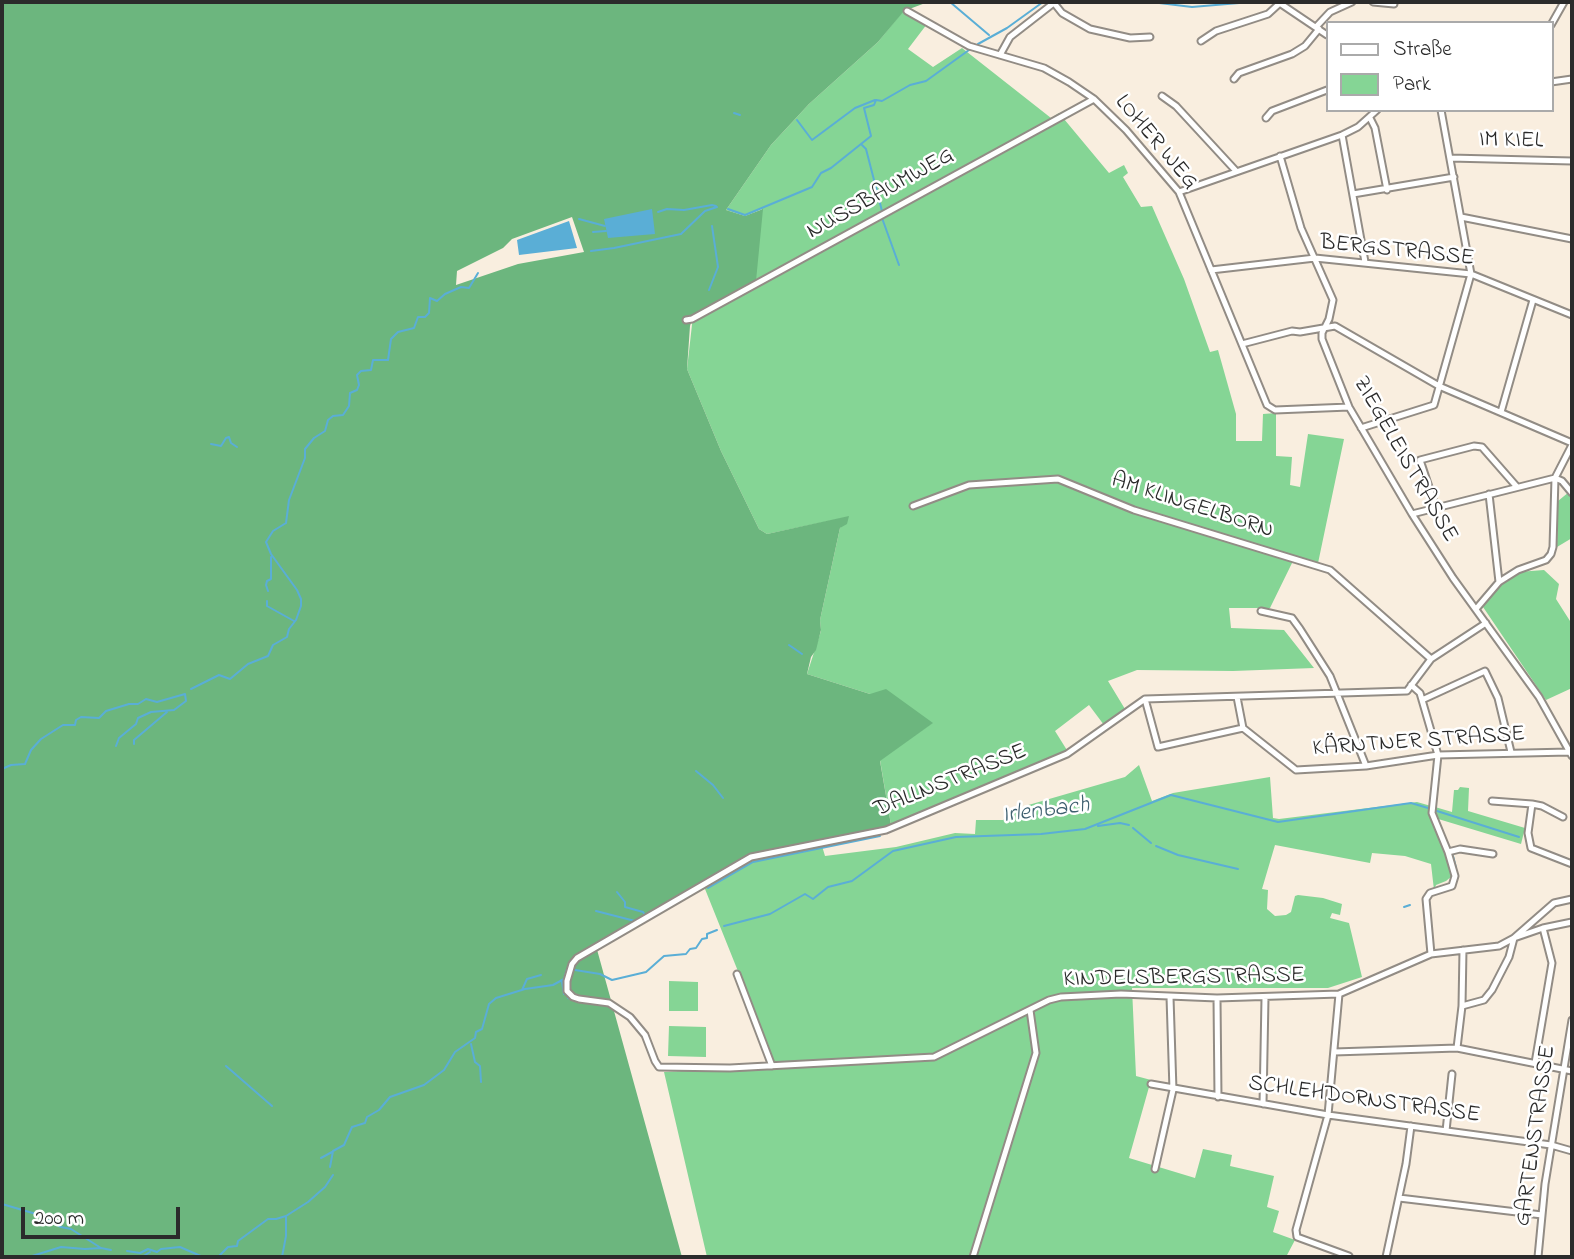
<!DOCTYPE html>
<html>
<head>
<meta charset="utf-8">
<style>
	body { margin:0 }
	#map { position:relative; width:1574px; height:1259px; overflow:hidden; background:#f9eedf; font-family:"Indie Flower",sans-serif }
	canvas { display:block }
	.frame { position:absolute; inset:0; border:4px solid #2b2b2b; pointer-events:none }
	.legend { position:absolute; left:1326px; top:21px; width:228px; height:91px; box-sizing:border-box; background:#fff; border:2px solid #aaa; margin:0; padding:9px 12px; list-style:none; font-size:21px; color:#2b2b2b }
	.legend li { display:flex; align-items:center; gap:14px; height:35px }
	.legend b { width:35px; border:2px solid #aaa }
	.scale { position:absolute; left:21px; top:1207px; width:159px; height:32px; box-sizing:border-box; border:4px solid #2b2b2b; border-top:0; padding-left:9px; font-size:21px; line-height:24px; white-space:nowrap; color:#2b2b2b; -webkit-text-stroke:5px #fff; paint-order:stroke }
</style>
</head>
<body>
<div id="map">
<canvas width="1574" height="1259"></canvas>
<div class="frame"></div>
<ul class="legend">
<li><b style="height:9px;background:#fff"></b>Straße</li>
<li><b style="height:19px;background:#85d595"></b>Park</li>
</ul>
<div class="scale">200 m</div>
</div>
<script>
const ctx = document.querySelector('canvas').getContext('2d');
ctx.lineJoin = 'round';
function fill(path, color) {
  ctx.fillStyle = color;
  ctx.fill(path, 'evenodd');
}
function toPath(rows) {
  const path = new Path2D();
  for (const r of rows) {
    path.moveTo(r[0], r[1]);
    for (let i = 2; i < r.length; i += 2) path.lineTo(r[i], r[i + 1]);
  }
  return path;
}
function strokePath(path, color, width, dash) {
  ctx.strokeStyle = color;
  ctx.lineWidth = width;
  ctx.lineCap = dash ? 'butt' : 'round';
  ctx.setLineDash(dash || []);
  ctx.stroke(path);
}
function write(font, color, halo, rows, align = 'center') {
  ctx.font = font + ' "Indie Flower",sans-serif';
  ctx.lineWidth = 5;
  ctx.setLineDash([]);
  ctx.textBaseline = 'middle';
  ctx.strokeStyle = halo;
  ctx.fillStyle = color;
  for (const [text, x, y, turn = 0] of rows) {
    ctx.save();
    ctx.translate(x, y);
    ctx.rotate((+turn || 0) * Math.PI / 180);
    ctx.textAlign = isNaN(turn) ? turn : align;
    if (halo) ctx.strokeText(text, 0, 0);
    ctx.fillText(text, 0, 0);
    ctx.restore();
  }
}
fill(toPath([
	[904,10,927,24,908,49,933,67,962,48,1051,118,1059,113,1109,173,1124,165,1128,173,1123,177,1141,207,1152,206,1184,279,1210,352,1218,350,1236,414,1236,441,1262,441,1263,414,1276,413,1276,456,1292,457,1290,485,1300,487,1308,434,1344,439,1317,568,1293,561,1270,608,1229,608,1231,628,1284,630,1314,668,1233,671,1137,670,1108,681,1128,714,1107,729,1089,705,1055,731,1070,755,888,833,891,825,880,760,932,723,870,694,807,674,821,631,820,620,840,528,848,517,767,534,759,529,721,451,687,369,693,316,762,209,745,216,726,210,771,145,809,104,878,42],
	[1569,492,1572,496,1572,538,1557,547,1558,501],
	[1544,570,1559,584,1556,599,1570,621,1572,621,1572,688,1546,700,1483,607,1501,583,1518,572],
	[1139,765,1152,801,1173,793,1270,777,1273,818,1279,819,1417,802,1431,806,1430,817,1448,855,1452,876,1446,881,1436,885,1434,890,1431,864,1405,856,1372,853,1370,863,1275,845,1262,889,1268,890,1267,909,1275,916,1286,915,1291,912,1295,896,1298,895,1323,898,1342,904,1340,915,1332,913,1330,918,1349,923,1362,977,1328,988,1132,988,1136,1076,1151,1080,1129,1158,1195,1178,1203,1149,1232,1155,1230,1166,1274,1176,1267,1207,1279,1211,1273,1232,1295,1240,1286,1257,707,1257,664,1072,776,1066,703,884,749,857,822,846,825,856,896,847,955,833,975,834,976,820,1003,820,1025,806,1125,777],
	[1460,787,1469,788,1468,811,1525,828,1521,844,1435,818,1435,807,1452,812,1454,790,1458,790],
	[669,981,698,982,698,1011,669,1011],
	[669,1026,706,1027,706,1057,668,1056]
]), '#85d595');
fill(toPath([
	[2,2,928,2,904,11,878,42,809,104,771,145,726,210,745,216,763,209,756,281,693,316,690,326,687,369,721,451,759,529,767,534,849,516,847,524,840,528,820,620,821,630,816,650,811,657,807,674,870,694,886,689,933,723,880,761,891,825,822,846,749,857,596,946,682,1257,2,1257],
	[572,217,584,252,518,264,456,285,457,271,503,248,512,239]
]), '#6cb67e');
fill(toPath([
	[652,209,655,234,608,238,604,219],
	[569,221,577,248,519,255,517,240]
]), '#5aaed6');
strokePath(toPath([
	[950,2,989,35],
	[1151,2,1192,7,1251,2],
	[978,44,1007,28,1043,2],
	[734,113,740,115],
	[797,120,812,140,855,108,875,100],
	[862,145,866,149,882,211],
	[728,209,745,215,812,187,821,173,831,168,871,136,864,108,874,105,876,100,882,101,910,85,926,81,969,50],
	[658,212,667,209,684,210,712,205,716,206],
	[882,218,899,265],
	[579,219,605,226],
	[593,232,606,231],
	[591,251,614,248,681,234,705,211,717,207],
	[709,290,718,267,712,226],
	[211,444,221,446,226,438,229,437,231,443,237,447],
	[268,591,266,585,267,581,271,579,271,557],
	[267,601,267,606,294,621],
	[789,645,802,654],
	[191,689,219,675,230,679,248,664,268,656,273,645,287,637,289,629,296,620,301,606,301,599,297,590,271,554,266,542,273,531,286,523,289,500,305,458,305,449,314,438,325,431,328,420,333,416,343,415,349,406,350,393,357,390,359,385,357,375,361,371,371,370,373,360,388,360,391,339,398,332,414,328,418,317,425,317,429,313,430,298,437,301,445,294,461,287,469,288,478,273],
	[134,744,134,740,167,712],
	[2,769,11,765,25,764,31,750,41,739,63,725,75,725,76,720,81,717,99,718,106,711,129,704,138,704,146,699,157,702,185,694,186,701,174,710,151,712,138,718,136,724,119,738,116,746],
	[696,771,713,785,723,798],
	[1437,811,1519,837],
	[1098,826,1120,823,1129,825],
	[1133,828,1151,843],
	[1156,846,1178,855,1238,869],
	[1453,856,1456,868],
	[708,888,753,862,880,836],
	[617,892,625,902,625,907,643,912,646,916],
	[1404,907,1410,905],
	[596,911,635,921],
	[724,926,770,914,805,894,813,899,828,887,852,881,893,851,956,837,1041,834,1085,829,1171,795,1278,822,1411,803,1428,808],
	[575,970,600,974,612,980,646,972,664,956,686,954,690,949,696,948,702,939,707,938,707,934,717,930],
	[562,982,564,994],
	[522,990,527,979,541,975],
	[568,998,583,1002],
	[471,1044,475,1062,480,1066,481,1082],
	[226,1066,272,1106],
	[321,1158,332,1152],
	[330,1167,333,1151,344,1145,352,1127,365,1123,367,1117,379,1110,390,1097,424,1085,444,1070,455,1052,475,1038,476,1032,482,1029,489,1004,496,998,525,989,553,985,564,979,567,969],
	[2,1204,36,1214,61,1227,71,1229,101,1248],
	[127,1251,140,1253,148,1249,157,1252,161,1249,180,1247,203,1257],
	[13,1257,29,1257,61,1247,85,1249,101,1248,111,1250],
	[142,1257,150,1252],
	[218,1257,228,1247,237,1246,238,1241,268,1219,276,1219,286,1216,308,1202,325,1187,333,1175],
	[282,1257,286,1236,286,1217]
]), '#5aaed6', 2);
const minor = toPath([
	[1278,2,1327,35],
	[1373,2,1394,4],
	[1054,3,1062,13,1090,29,1130,38,1150,37],
	[907,11,969,46,1044,68,1069,82,1094,99,1126,130,1179,192,1267,405,1275,410,1349,407],
	[1551,25,1564,2],
	[1316,27,1330,12,1352,2],
	[1201,41,1216,31,1268,14,1280,3],
	[1000,55,1010,37,1055,2],
	[1234,79,1239,73,1292,54,1305,46,1319,29],
	[1551,82,1572,79],
	[1162,96,1176,106,1236,171],
	[1266,118,1272,111,1327,90],
	[1370,118,1375,128,1387,190],
	[1342,135,1365,262],
	[1280,156,1301,228,1333,300,1329,319,1322,333,1322,339,1349,407,1412,514,1453,578,1539,697,1572,756],
	[1450,158,1572,161],
	[1179,192,1342,135,1358,127,1377,110],
	[1353,194,1454,177],
	[1461,217,1572,239],
	[1211,270,1315,258,1471,274,1572,315],
	[686,320,692,319,1094,99],
	[1242,344,1292,331,1300,332,1335,326,1439,386,1572,443],
	[1501,412,1533,300],
	[1361,428,1434,405,1471,274,1441,110],
	[1489,494,1499,582],
	[913,506,969,485,1058,479,1134,510,1330,570,1431,659],
	[1436,508,1420,460,1474,446,1482,447,1517,487],
	[1412,514,1555,478,1562,481,1572,493],
	[1476,609,1499,582,1518,570,1546,560,1551,554,1553,547,1555,478,1572,445],
	[1261,611,1292,618,1300,629,1330,676,1366,766],
	[1486,623,1431,659,1407,691,1145,699,1067,754,886,830,751,857,577,958,572,964,567,981,567,991,573,997,579,999,609,1003,630,1017,645,1035,655,1061,659,1067,730,1068,934,1057,1049,1000,1061,997,1121,994,1217,998,1339,994,1431,954,1499,946,1514,938,1554,903,1572,899],
	[1411,685,1420,693,1438,755,1432,813,1448,852,1455,876,1452,886,1430,893,1426,899,1431,954],
	[1237,697,1243,728,1296,770,1366,766,1438,755,1569,752],
	[1145,699,1158,747,1243,728],
	[1422,700,1485,671,1498,698,1511,752],
	[1492,801,1532,804,1528,833,1531,848,1572,864],
	[1532,804,1542,806,1563,817],
	[1448,852,1460,849,1493,854],
	[737,974,772,1066],
	[1339,994,1328,1115,1296,1230,1297,1237,1349,1256],
	[1217,998,1218,1097],
	[1462,1006,1484,1000,1492,990,1509,957,1514,938,1543,928,1572,922],
	[1457,1048,1462,1006,1463,950],
	[1334,1052,1457,1048,1572,1071],
	[1535,1063,1552,963,1543,928],
	[1151,1084,1328,1115,1551,1145,1572,1151],
	[1263,1104,1265,998],
	[1446,1131,1452,1074],
	[1155,1169,1173,1090,1170,997],
	[1399,1198,1542,1215],
	[973,1257,1036,1053,1030,1010],
	[1386,1257,1406,1164,1411,1126],
	[1538,1257,1545,1184,1572,1020]
]);
strokePath(minor, '#928c85', 9);
strokePath(minor, '#fff', 5);
write('23px', '#2b2b2b', '#fff', [
	["IM KIEL",1511,142,1],
	["LOHER WEG",1155,143,50],
	["NUSSBAUMWEG",881,195,-29],
	["BERGSTRASSE",1397,252,6],
	["ZIEGELEISTRASSE",1404,460,60],
	["AM KLINGELBORN",1192,507,18],
	["KÄRNTNER STRASSE",1419,743,-4],
	["DALLNSTRASSE",951,782,-22],
	["KINDELSBERGSTRASSE",1184,979,-1],
	["SCHLEHDORNSTRASSE",1364,1101,8],
	["GARTENSTRASSE",1537,1136,-82]
]);
write('italic 24px', '#3e5f6f', '#fff', [
	["Irlenbach",1046,812,-7]
]);
</script>
</body>
</html>
